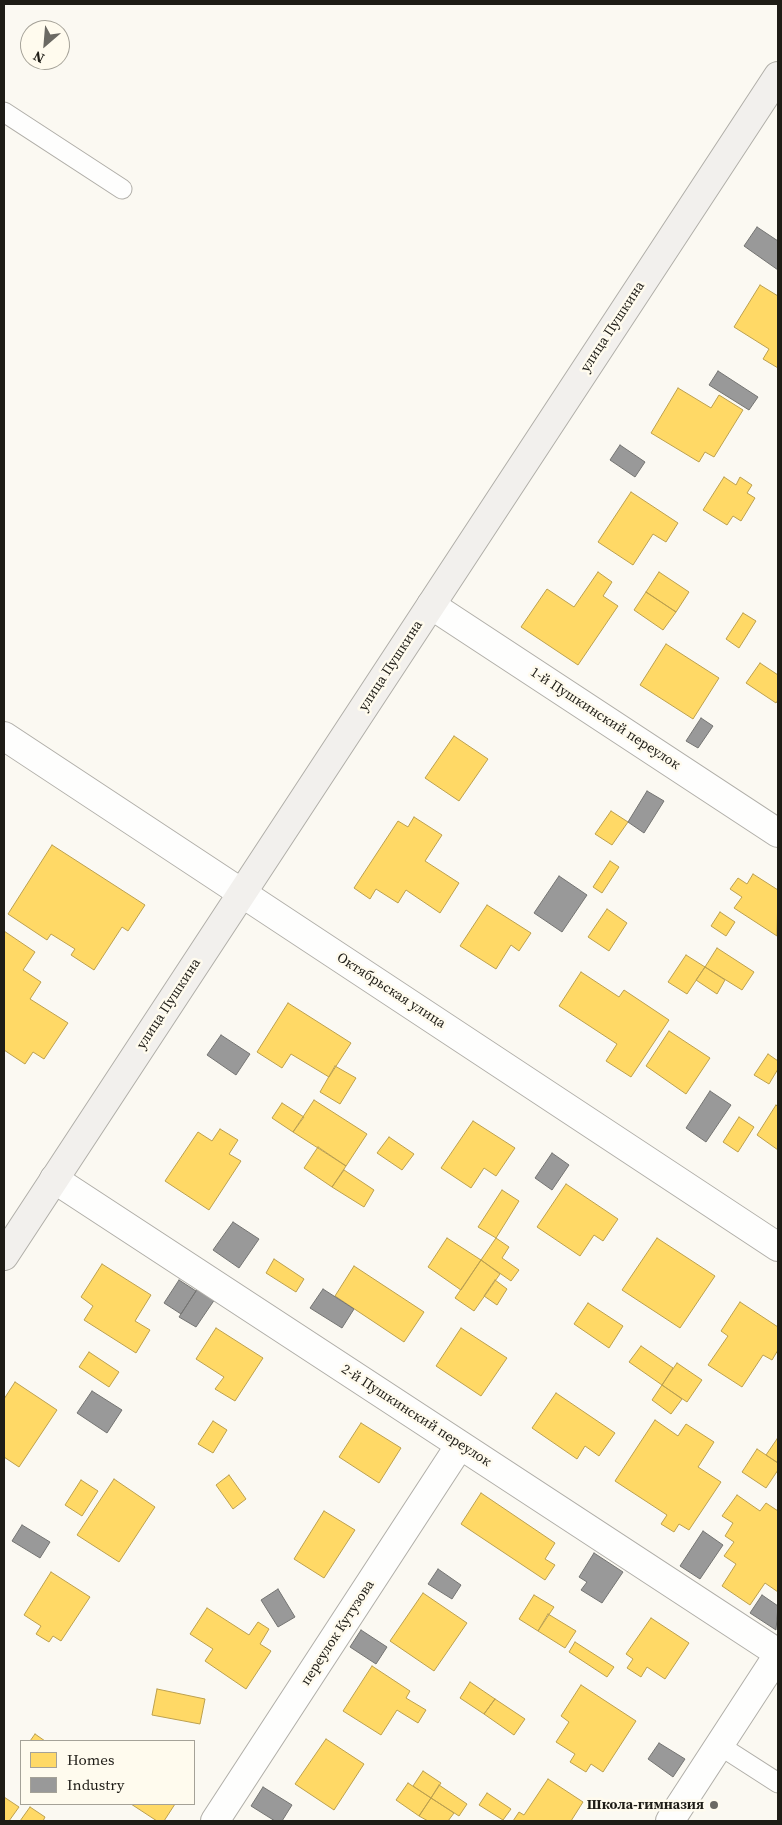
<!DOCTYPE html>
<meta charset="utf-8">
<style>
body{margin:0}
#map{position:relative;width:782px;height:1825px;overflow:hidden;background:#fbf9f2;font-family:"Source Serif 4",serif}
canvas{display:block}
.frame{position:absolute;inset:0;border:5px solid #1e1c16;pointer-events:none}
.legend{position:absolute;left:20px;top:1740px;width:175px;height:65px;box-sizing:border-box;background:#fffbee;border:1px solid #a5a298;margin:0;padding:6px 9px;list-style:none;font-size:15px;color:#1e1c16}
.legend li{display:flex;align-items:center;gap:10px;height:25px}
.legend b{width:25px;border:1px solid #a5a298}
.north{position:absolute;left:20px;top:20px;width:50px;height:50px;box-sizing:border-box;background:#fffbee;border:1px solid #a5a298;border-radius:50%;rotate:207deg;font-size:14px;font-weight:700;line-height:20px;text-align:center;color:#1e1c16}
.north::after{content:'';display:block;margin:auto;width:18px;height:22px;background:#6b6963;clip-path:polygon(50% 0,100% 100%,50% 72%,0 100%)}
</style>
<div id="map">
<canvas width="782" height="1825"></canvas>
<div class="frame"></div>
<ul class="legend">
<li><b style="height:14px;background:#ffd966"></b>Homes</li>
<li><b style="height:14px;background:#999"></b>Industry</li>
</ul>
<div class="north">N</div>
</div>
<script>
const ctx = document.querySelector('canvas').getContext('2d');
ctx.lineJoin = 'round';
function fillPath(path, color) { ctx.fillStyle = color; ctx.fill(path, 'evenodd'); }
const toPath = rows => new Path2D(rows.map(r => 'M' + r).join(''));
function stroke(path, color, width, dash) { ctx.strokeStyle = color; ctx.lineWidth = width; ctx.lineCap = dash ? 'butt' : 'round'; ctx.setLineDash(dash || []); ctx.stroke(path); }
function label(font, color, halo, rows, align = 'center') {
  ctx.font = font + ' "Source Serif 4",serif'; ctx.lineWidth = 5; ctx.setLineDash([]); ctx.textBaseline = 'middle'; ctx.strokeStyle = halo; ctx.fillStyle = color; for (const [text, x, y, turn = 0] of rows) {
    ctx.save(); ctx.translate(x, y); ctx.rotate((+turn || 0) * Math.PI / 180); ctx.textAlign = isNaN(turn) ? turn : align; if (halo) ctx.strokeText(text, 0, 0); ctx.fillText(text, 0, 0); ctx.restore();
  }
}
const homes = toPath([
 [760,285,778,296,778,368,763,359,769,349,734,327,760,285],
 [678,388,711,408,719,395,743,410,714,457,705,452,699,462,651,433,678,388],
 [724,477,736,485,740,477,752,485,747,493,755,498,741,521,733,516,727,525,703,510,724,477],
 [631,492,678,523,666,542,653,534,633,565,598,542,631,492],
 [598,572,612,582,603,596,618,606,578,665,521,627,547,589,574,607,598,572],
 [659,572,689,592,676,612,646,592,659,572],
 [646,592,676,612,663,630,634,610,646,592],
 [743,613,756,621,739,648,726,639,743,613],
 [666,644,719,678,693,719,640,685,666,644],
 [760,663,778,675,778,700,776,703,746,683,760,663],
 [454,736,488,759,459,801,425,778,454,736],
 [611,811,628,822,612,845,595,834,611,811],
 [414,817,442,835,425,861,459,883,440,913,406,890,398,903,376,889,370,899,354,888,398,821,408,827,414,817],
 [52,845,145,905,128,931,122,927,94,970,71,955,75,949,51,934,47,940,8,914,52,845],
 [610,861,619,867,602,893,593,887,610,861],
 [753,874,778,890,777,936,734,908,742,897,730,889,738,878,747,884,753,874],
 [487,905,531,933,519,951,511,945,496,969,460,946,487,905],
 [607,909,627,923,609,951,588,937,607,909],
 [720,912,735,922,726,936,711,926,720,912],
 [4,931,35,952,23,970,41,982,30,999,68,1023,44,1059,33,1052,25,1064,4,1050,4,931],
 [717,948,754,972,742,990,705,967,717,948],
 [686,955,705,967,687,994,668,982,686,955],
 [705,967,725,980,717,994,696,980,705,967],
 [581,972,619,997,624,990,669,1020,631,1077,606,1061,617,1044,559,1006,581,972],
 [288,1003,351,1043,329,1077,291,1054,282,1068,257,1052,288,1003],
 [669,1031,710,1058,686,1094,646,1066,669,1031],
 [768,1054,778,1061,778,1069,769,1084,754,1075,768,1054],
 [335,1066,356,1078,340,1104,320,1092,335,1066],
 [314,1100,367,1134,346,1166,293,1132,314,1100],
 [282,1103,304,1117,293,1132,272,1118,282,1103],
 [776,1105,778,1107,778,1150,757,1135,776,1105],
 [739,1117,754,1127,738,1152,723,1142,739,1117],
 [473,1121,515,1148,496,1176,484,1168,471,1188,441,1168,473,1121],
 [220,1129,238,1140,229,1154,241,1161,209,1210,165,1181,198,1132,212,1141,220,1129],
 [389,1137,414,1154,402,1170,377,1153,389,1137],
 [318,1147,346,1166,332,1187,304,1168,318,1147],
 [344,1170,374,1190,364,1207,332,1187,344,1170],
 [566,1184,618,1219,603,1241,594,1235,580,1256,537,1227,566,1184],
 [502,1190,519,1201,496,1238,478,1227,502,1190],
 [447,1238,481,1260,461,1290,428,1267,447,1238],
 [496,1238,509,1247,502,1258,519,1270,511,1281,481,1260,496,1238],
 [657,1238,715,1276,680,1328,622,1290,657,1238],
 [274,1259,304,1279,296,1292,266,1273,274,1259],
 [481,1260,500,1274,474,1311,455,1298,481,1260],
 [102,1264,151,1295,135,1321,150,1330,136,1353,84,1320,93,1306,81,1297,102,1264],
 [354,1266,424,1312,404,1342,335,1296,354,1266],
 [495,1280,507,1289,497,1305,484,1296,495,1280],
 [740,1302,778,1327,778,1350,772,1360,763,1355,742,1387,708,1365,728,1336,721,1331,740,1302],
 [588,1303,623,1326,609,1348,574,1324,588,1303],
 [216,1328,263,1358,235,1401,215,1389,224,1377,196,1359,216,1328],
 [461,1328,507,1358,481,1396,436,1366,461,1328],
 [641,1346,673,1368,662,1385,629,1362,641,1346],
 [89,1352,119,1372,109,1387,79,1367,89,1352],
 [677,1363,702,1380,687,1402,662,1385,677,1363],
 [15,1382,57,1410,19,1467,4,1457,4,1399,15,1382],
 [662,1385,682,1399,671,1414,652,1400,662,1385],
 [556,1393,615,1433,599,1456,585,1446,577,1459,532,1428,556,1393],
 [655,1420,678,1436,686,1424,714,1442,698,1467,721,1482,689,1530,679,1524,674,1532,661,1524,667,1515,615,1481,655,1420],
 [213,1421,227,1430,213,1453,198,1444,213,1421],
 [361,1423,401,1448,379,1483,339,1457,361,1423],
 [777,1439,778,1440,778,1463,766,1455,777,1439],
 [757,1449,778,1463,778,1470,766,1488,742,1472,757,1449],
 [229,1475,246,1499,233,1509,216,1485,229,1475],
 [114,1479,155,1507,119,1562,77,1535,114,1479],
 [81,1480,98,1491,82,1516,65,1505,81,1480],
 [481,1493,555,1543,545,1559,555,1565,545,1580,461,1524,481,1493],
 [737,1495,760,1511,766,1503,778,1511,778,1592,765,1583,750,1605,722,1586,736,1564,724,1556,734,1542,725,1536,733,1523,722,1516,737,1495],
 [324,1511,355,1530,324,1578,294,1559,324,1511],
 [51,1572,90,1597,61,1641,53,1636,49,1642,36,1634,41,1626,24,1615,51,1572],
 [423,1593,467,1623,434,1671,390,1641,423,1593],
 [534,1595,554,1607,538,1631,519,1619,534,1595],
 [207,1608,249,1635,258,1622,269,1629,260,1644,271,1651,246,1689,205,1661,213,1649,190,1634,207,1608],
 [548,1614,576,1631,565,1648,538,1631,548,1614],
 [651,1618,689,1643,665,1679,647,1667,641,1677,627,1668,633,1659,626,1654,651,1618],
 [575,1642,614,1667,607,1677,569,1652,575,1642],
 [372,1666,410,1691,406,1698,426,1710,418,1723,397,1710,381,1735,343,1711,372,1666],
 [470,1682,495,1699,484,1714,460,1698,470,1682],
 [581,1685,636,1721,603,1772,591,1764,586,1772,570,1762,575,1754,556,1742,569,1722,561,1716,581,1685],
 [157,1689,205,1699,200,1724,152,1715,157,1689],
 [495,1699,525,1719,514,1735,484,1714,495,1699],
 [35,1734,45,1741,30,1741,35,1734],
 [326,1739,364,1764,334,1810,295,1784,326,1739],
 [423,1771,441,1783,431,1798,413,1786,423,1771],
 [548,1779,583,1802,571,1821,513,1821,519,1812,524,1815,548,1779],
 [408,1783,431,1798,419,1816,396,1800,408,1783],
 [439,1785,467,1804,459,1816,431,1798,439,1785],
 [487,1793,511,1809,503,1820,479,1805,487,1793],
 [4,1797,19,1807,9,1821,4,1821,4,1797],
 [431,1798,454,1813,448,1821,428,1821,419,1816,431,1798],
 [131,1804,175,1804,164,1821,157,1821,131,1804],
 [30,1807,45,1817,43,1821,20,1821,30,1807]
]);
fillPath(homes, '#ffd966');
stroke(homes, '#bca04e', 1);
const industry = toPath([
 [757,227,778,241,778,270,744,246,757,227],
 [718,371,758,397,749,410,709,385,718,371],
 [620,445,645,462,635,477,610,460,620,445],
 [701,718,713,726,698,748,686,741,701,718],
 [647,791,664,801,644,833,628,822,647,791],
 [559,876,587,895,562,932,534,913,559,876],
 [221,1035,250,1054,236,1075,207,1055,221,1035],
 [710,1091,731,1105,706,1142,686,1128,710,1091],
 [552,1153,569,1165,552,1190,535,1178,552,1153],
 [233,1222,259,1239,239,1268,213,1250,233,1222],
 [179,1280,196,1291,181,1314,164,1303,179,1280],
 [198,1288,215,1299,196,1327,179,1317,198,1288],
 [323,1289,354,1309,342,1328,310,1308,323,1289],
 [92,1391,122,1410,107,1433,77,1413,92,1391],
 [22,1525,50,1542,40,1558,12,1541,22,1525],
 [703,1531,723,1545,700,1579,680,1566,703,1531],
 [594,1553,623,1572,602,1603,581,1590,587,1582,579,1577,594,1553],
 [438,1569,461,1585,452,1599,428,1584,438,1569],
 [278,1589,295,1617,278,1627,261,1600,278,1589],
 [762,1595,778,1606,776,1630,750,1613,762,1595],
 [361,1630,387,1647,376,1664,350,1647,361,1630],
 [659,1743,685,1759,673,1777,648,1759,659,1743],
 [263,1787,292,1805,282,1821,275,1821,251,1806,263,1787]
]);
fillPath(industry, '#999');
stroke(industry, '#747472', 1);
const lane = toPath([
 [4,112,122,189],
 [719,1745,778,1783]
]);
const street = toPath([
 [431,605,778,833],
 [4,736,778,1247],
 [54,1179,778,1653],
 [215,1821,460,1445],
 [670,1821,778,1655]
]);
const secondary = toPath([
 [4,1256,778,76]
]);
stroke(lane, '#b0aea8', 21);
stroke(street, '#b0aea8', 30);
stroke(secondary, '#b0aea8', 30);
stroke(lane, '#fefefd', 19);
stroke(street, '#fefefd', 28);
stroke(secondary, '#f2f0ed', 28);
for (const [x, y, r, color] of [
 [714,1805,5,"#6b6963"]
]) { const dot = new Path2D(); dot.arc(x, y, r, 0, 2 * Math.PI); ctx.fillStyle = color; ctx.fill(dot); stroke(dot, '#fffbee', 2); }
label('14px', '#1e1c16', '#fffbee', [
 ["улица Пушкина",613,327,-57],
 ["улица Пушкина",391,666,-57],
 ["1-й Пушкинский переулок",605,719,33],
 ["Октябрьская улица",391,991,33],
 ["улица Пушкина",169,1004,-57],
 ["2-й Пушкинский переулок",416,1416,33],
 ["переулок Кутузова",338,1633,-57]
]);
label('bold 14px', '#1e1c16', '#fffbee', [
 ["Школа-гимназия",704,1805]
], 'right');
</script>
